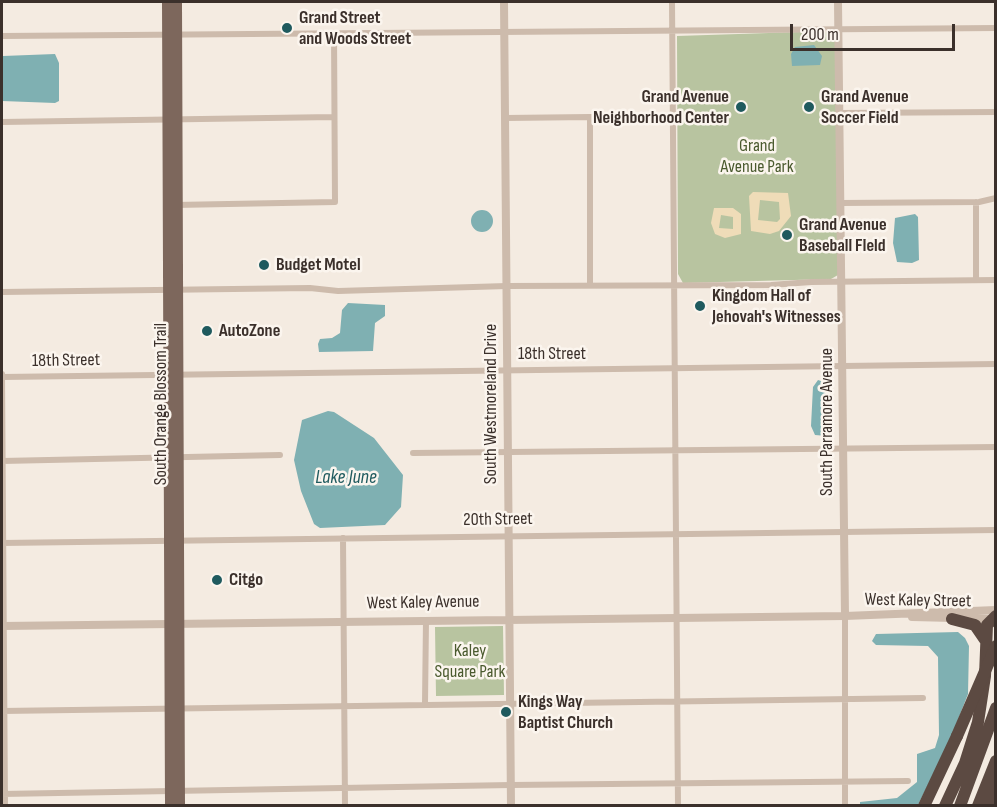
<!DOCTYPE html>
<style>
body{margin:0}
#map{position:relative;width:997px;height:807px;overflow:hidden;background:#f4ebe1;font-family:"Sofia Sans Condensed",sans-serif}
canvas{display:block}
.frame{position:absolute;inset:0;border:3px solid #3b302b;pointer-events:none}
.scale{position:absolute;left:790px;top:24px;width:165px;height:27px;box-sizing:border-box;border:3px solid #3b302b;border-top:0;padding-left:8px;font-size:18px;line-height:21px;white-space:nowrap;color:#3b302b;-webkit-text-stroke:4px #fbf5ee;paint-order:stroke}
</style>
<div id="map">
<canvas width="997" height="807"></canvas>
<div class="frame"></div>
<div class="scale">200 m</div>
</div>
<script>
const ctx = document.querySelector('canvas').getContext('2d');
ctx.lineJoin = 'round';
function fillPath(path, color) { ctx.fillStyle = color; ctx.fill(path, 'evenodd'); }
const toPath = rows => new Path2D(rows.map(r => 'M' + r).join(''));
function stroke(path, color, width, dash) { ctx.strokeStyle = color; ctx.lineWidth = width; ctx.lineCap = dash ? 'butt' : 'round'; ctx.setLineDash(dash || []); ctx.stroke(path); }
function label(font, color, halo, rows, align = 'center') {
  ctx.font = font + ' "Sofia Sans Condensed",sans-serif'; ctx.lineWidth = 5; ctx.setLineDash([]); ctx.textBaseline = 'middle'; ctx.strokeStyle = halo; ctx.fillStyle = color; for (const [text, x, y, turn = 0] of rows) {
    ctx.save(); ctx.translate(x, y); ctx.rotate((+turn || 0) * Math.PI / 180); ctx.textAlign = isNaN(turn) ? turn : align; if (halo) ctx.strokeText(text, 0, 0); ctx.fillText(text, 0, 0); ctx.restore();
  }
}
fillPath(toPath([
 [830,31,836,38,838,275,831,279,683,283,678,274,677,36],
 [503,626,504,695,436,696,435,627]
]), '#b8c4a0');
fillPath(toPath([
 [753,192,788,193,791,216,779,231,770,234,751,231,749,196],
 [760,200,779,202,780,219,777,222,758,220],
 [714,208,733,208,741,214,741,234,725,238,715,234,711,223],
 [721,215,733,217,733,229,719,228]
]), '#efdcb8');
fillPath(toPath([
 [814,45,822,56,820,65,792,66,791,54,795,47],
 [55,54,59,63,59,101,55,103,2,101,3,56],
 '471 221a11 11 0 1 1 22 0a11 11 0 1 1-22 0Z',
 [915,214,918,217,919,260,912,263,897,262,893,243,895,218],
 [348,303,385,305,385,316,375,323,373,351,319,352,318,344,320,339,332,338,340,333,342,310],
 [818,380,827,383,830,387,831,432,827,436,815,435,811,426,813,387],
 [328,411,334,412,374,438,403,475,401,507,385,525,320,528,314,524,301,491,294,460,302,420],
 [958,632,965,638,969,646,968,694,950,740,918,805,860,806,860,802,897,798,917,782,917,754,935,748,939,735,938,657,928,646,876,645,872,641,876,634]
]), '#7fb0b2');
stroke(toPath([
 [672,2,678,806],
 [2,36,996,28],
 [840,113,996,112],
 [590,117,590,285],
 [506,118,673,116],
 [2,122,334,117],
 [976,202,976,280],
 [841,203,979,202,996,198],
 [175,205,335,202,334,33],
 [2,292,310,288,338,291,507,286,771,285,811,282,996,280],
 [2,374,5,806],
 [2,377,996,364],
 [413,453,996,447],
 [2,461,280,455],
 [343,538,345,806],
 [2,543,996,530],
 [425,703,426,620],
 [2,711,923,698],
 [2,794,511,785,908,781],
 [845,806,845,616]
]), '#cdbbac', 6);
stroke(toPath([
 [504,2,511,806],
 [838,2,845,616],
 [912,617,995,619],
 [2,626,845,616,996,610]
]), '#cdbbac', 8);
stroke(toPath([
 [167,2,170,806],
 [177,2,180,806]
]), '#7d675c', 10);
stroke(toPath([
 [952,619,975,625,986,641],
 [924,806,957,736],
 [945,806,965,763,978,722,985,676,987,625,996,616],
 [960,806,996,708],
 [978,806,996,761],
 [987,806,996,785]
]), '#5c4a42', 12);
stroke(toPath([
 [957,736,996,646]
]), '#5c4a42', 12);
for (const [x, y, r, color] of [
 [287,28,6,"#1f5a5e"],
 [741,107,6,"#1f5a5e"],
 [809,107,6,"#1f5a5e"],
 [787,235,6,"#1f5a5e"],
 [264,265,6,"#1f5a5e"],
 [700,306,6,"#1f5a5e"],
 [207,331,6,"#1f5a5e"],
 [217,580,6,"#1f5a5e"],
 [506,712,6,"#1f5a5e"]
]) { const dot = new Path2D(); dot.arc(x, y, r, 0, 2 * Math.PI); ctx.fillStyle = color; ctx.fill(dot); stroke(dot, '#fbf5ee', 2); }
label('bold 18px', '#3b302b', '#fbf5ee', [
 ["Grand Street",299,18],
 ["and Woods Street",299,39],
 ["Grand Avenue",729,97,"right"],
 ["Neighborhood Center",729,118,"right"],
 ["Grand Avenue",821,97],
 ["Soccer Field",821,118],
 ["Grand Avenue",799,225],
 ["Baseball FIeld",799,246],
 ["Budget Motel",276,265],
 ["Kingdom Hall of",712,296],
 ["Jehovah's Witnesses",712,317],
 ["AutoZone",219,331],
 ["Citgo",229,580],
 ["Kings Way",518,702],
 ["Baptist Church",518,723]
], 'left');
label('18px', '#4a5a2e', '#fbf5ee', [
 ["Grand",757,146],
 ["Avenue Park",757,167],
 ["Kaley",470,651],
 ["Square Park",470,672]
]);
label('18px', '#3b302b', '#fbf5ee', [
 ["18th Street",552,354],
 ["18th Street",66,361,-1],
 ["South Orange Blossom Trail",161,404,-90],
 ["South Westmoreland Drive",491,404,-90],
 ["South Parramore Avenue",827,422,-90],
 ["20th Street",498,520,-1],
 ["West Kaley Street",918,601,1],
 ["West Kaley Avenue",423,603,-1]
]);
label('italic 20px', '#1f5a5e', '#fbf5ee', [
 ["Lake June",346,478]
]);
</script>
